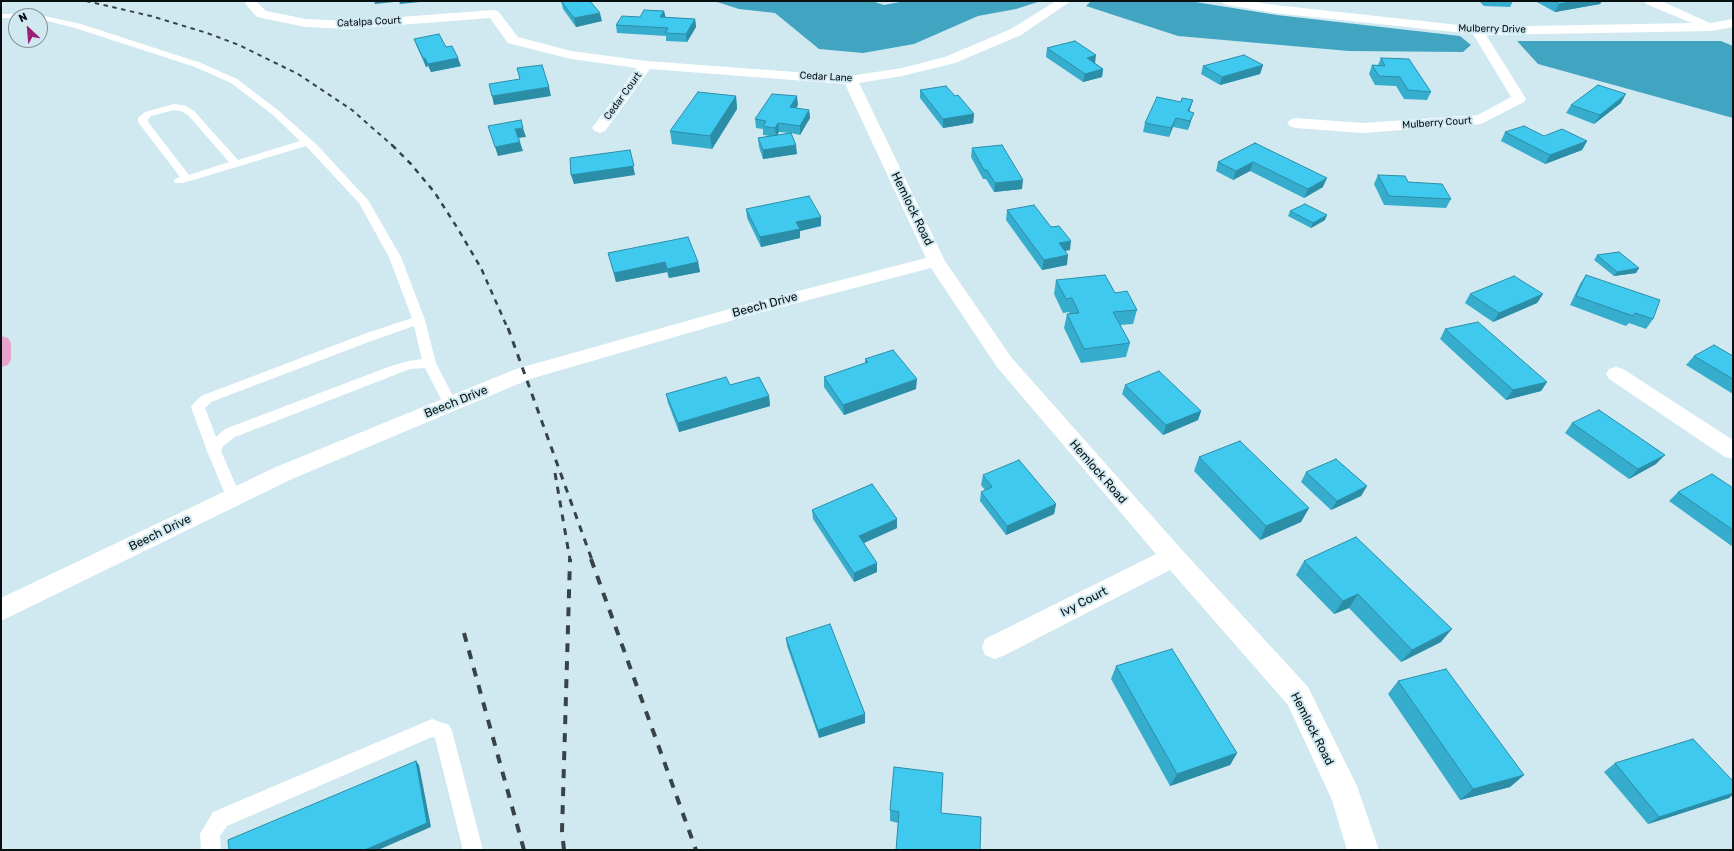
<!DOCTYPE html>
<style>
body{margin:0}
#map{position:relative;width:1734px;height:851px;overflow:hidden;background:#d0e9f1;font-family:Rubik,sans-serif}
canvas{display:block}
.frame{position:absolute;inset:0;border:2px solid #070f11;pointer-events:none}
.north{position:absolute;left:8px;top:8px;width:40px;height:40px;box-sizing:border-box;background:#d0e9f1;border:1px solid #809297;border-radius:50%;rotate:334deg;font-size:11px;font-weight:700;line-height:16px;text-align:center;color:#070f11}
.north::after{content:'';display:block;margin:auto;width:14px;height:18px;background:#9d2076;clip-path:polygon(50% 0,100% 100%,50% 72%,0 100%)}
</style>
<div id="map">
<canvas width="1734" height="851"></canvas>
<div class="frame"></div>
<div class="north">N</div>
</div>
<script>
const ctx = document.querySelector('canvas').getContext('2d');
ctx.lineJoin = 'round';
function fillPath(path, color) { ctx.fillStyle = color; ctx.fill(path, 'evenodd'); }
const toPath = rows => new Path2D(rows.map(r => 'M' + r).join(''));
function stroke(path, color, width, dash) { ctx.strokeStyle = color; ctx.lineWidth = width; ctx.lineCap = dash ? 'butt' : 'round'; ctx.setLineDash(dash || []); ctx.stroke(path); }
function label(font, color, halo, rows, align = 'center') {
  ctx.font = font + ' Rubik,sans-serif'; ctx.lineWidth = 4; ctx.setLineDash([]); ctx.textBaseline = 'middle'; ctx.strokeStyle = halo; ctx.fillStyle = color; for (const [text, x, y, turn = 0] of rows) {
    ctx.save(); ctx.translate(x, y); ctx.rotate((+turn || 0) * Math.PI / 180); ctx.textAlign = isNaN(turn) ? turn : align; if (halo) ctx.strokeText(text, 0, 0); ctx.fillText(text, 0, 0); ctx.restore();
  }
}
fillPath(toPath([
 [714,1,872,1,884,5,905,1,1041,1,1016,9,978,16,914,44,863,53,819,49,775,13,739,9],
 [1091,1,1189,1,1277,15,1460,36,1471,45,1463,52,1349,51,1178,36,1086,6],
 [1721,41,1733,46,1733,118,1538,64,1517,41]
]), '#41a5c1');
fillPath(toPath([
 [1,14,20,14,24,16,16,16,16,18,1,18,1,14],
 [37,15,40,15,81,24,201,63,237,79,279,111,318,146,368,200,401,257,425,320,436,363,457,404,455,407,450,409,445,407,425,368,410,369,235,437,223,446,221,451,241,497,238,501,233,503,228,501,207,451,191,407,193,404,201,396,364,334,412,318,389,257,359,203,306,146,183,183,175,183,174,181,175,179,180,177,138,122,138,118,145,112,174,104,186,106,194,111,238,160,300,141,273,115,231,83,195,67,75,28,40,19,40,16,37,15],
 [174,110,181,111,188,115,229,162,189,175,148,122,148,119,151,116,174,110],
 [414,326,422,359,409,361,391,366,225,429,216,437,205,408,211,402,374,340,414,326],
 [432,719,449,725,452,731,483,850,463,850,435,738,432,737,227,826,220,836,221,850,201,850,200,834,213,812,432,719]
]), '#fff');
fillPath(toPath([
 [246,1,256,1,266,11,306,19,348,21,493,10,498,11,518,37,571,51,646,61,850,76,902,68,945,57,1011,29,1056,1,1071,1,1021,35,955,63,902,76,859,83,945,261,1011,357,1182,550,1308,687,1357,786,1379,850,1347,850,1332,800,1288,705,1170,570,1005,655,995,659,985,655,982,647,985,639,1156,554,997,367,931,268,747,316,530,379,292,479,1,621,1,598,276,467,516,369,733,308,926,258,845,84,650,69,605,131,600,133,595,131,592,128,637,68,571,59,508,43,490,18,348,29,306,27,257,17,247,6,245,3,246,1],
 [1222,1,1250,1,1275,5,1477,27,1692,23,1646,4,1644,1,1661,1,1710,23,1733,19,1733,27,1711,31,1486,35,1526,99,1524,102,1481,124,1363,133,1295,128,1290,126,1287,123,1290,120,1295,118,1363,123,1478,115,1511,97,1473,34,1275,13,1228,5,1224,4,1222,1],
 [1616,367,1623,369,1733,440,1733,459,1725,457,1609,379,1606,374,1609,369,1616,367]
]), '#fff');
fillPath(toPath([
 [1,336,8,338,11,343,11,360,8,365,1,367,1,336]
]), '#e6a4cd');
stroke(toPath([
 [86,1,151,16,207,33,239,45,298,74,352,110,393,146]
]), '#374347', 2, [4.5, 4.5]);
stroke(toPath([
 [392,145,411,164,435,193,458,229,481,268,508,329]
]), '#374347', 2.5, [5.5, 5.5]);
stroke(toPath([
 [508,328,592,560],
 [555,473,570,560]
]), '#374347', 3, [7, 7]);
stroke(toPath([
 [591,559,696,850],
 [464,633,524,850],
 [564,850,562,831,570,559]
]), '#374347', 4, [9, 9]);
fillPath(toPath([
 [561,1,602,21,576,27,563,9],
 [1479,1,1513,1,1510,7,1484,6],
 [1535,1,1602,1,1600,4,1555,12],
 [664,11,665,17,695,19,696,27,687,42,666,41,666,36,617,33,616,25,640,17],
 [414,39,446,47,461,66,431,72,428,66,426,67,417,47],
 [1047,48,1095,63,1103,69,1102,77,1083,82,1046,57],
 [1381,58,1431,92,1427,100,1404,99,1396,86,1375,85,1369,74,1372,65,1378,65],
 [1263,65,1260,74,1220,85,1201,74,1203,66],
 [920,90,955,96,974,114,973,123,943,128,920,98],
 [736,96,737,109,712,149,672,144,670,131],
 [1193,100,1189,112,1191,121,1188,130,1173,127,1169,137,1143,132,1145,123,1181,102],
 [1621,103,1594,124,1566,113,1571,105],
 [798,105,796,108,809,110,810,118,800,135,791,133,797,154,763,159,759,147,758,138,770,136,763,135,763,129,756,128,755,119],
 [779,132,789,133,777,135],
 [1505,132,1544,136,1587,141,1582,150,1545,164,1501,141],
 [1255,143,1323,187,1304,198,1250,171,1233,180,1216,171,1218,162],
 [972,148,1022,189,994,192,986,179,983,179,971,157],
 [1378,175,1408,182,1451,199,1446,208,1384,205,1374,184],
 [746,209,821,226,800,231,800,238,761,247,747,218],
 [1007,210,1051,227,1070,250,1065,251,1067,265,1042,270,1006,220],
 [1290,211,1325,220,1311,228,1288,216],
 [608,253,698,262,700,272,669,278,667,272,616,282],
 [1597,255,1639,268,1636,273,1614,276,1594,260],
 [1586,275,1653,319,1646,329,1629,323,1626,326,1570,305,1580,284],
 [1056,280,1115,293,1137,310,1133,324,1120,325,1130,343,1126,357,1081,363,1064,328,1067,314,1070,314,1069,312,1063,313,1054,294],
 [1470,294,1543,294,1537,303,1493,322,1465,303],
 [1445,329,1547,382,1541,391,1506,400,1440,339],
 [1694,356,1733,356,1733,394,1686,365],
 [865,359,916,389,844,415,824,387,824,377,865,363],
 [1125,385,1201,411,1198,420,1163,435,1122,394],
 [666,394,769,396,770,406,679,432,668,403],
 [1572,423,1656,464,1629,479,1565,433],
 [1199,457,1309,508,1301,522,1260,540,1194,471],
 [1306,472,1367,486,1361,496,1331,510,1301,482],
 [983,475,1056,504,1054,514,1006,535,980,501,981,492,985,490,981,485],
 [1733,488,1733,547,1669,501,1678,492],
 [812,510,897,528,864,543,877,572,854,582,813,519],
 [1304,561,1441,642,1401,662,1349,608,1334,614,1296,575],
 [786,638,865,714,865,723,819,738,787,646],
 [1116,666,1237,753,1230,765,1170,786,1111,679],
 [1398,681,1524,775,1510,787,1460,800,1388,694],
 [1615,763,1729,798,1648,824,1604,772],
 [890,810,941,813,898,823,890,821]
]), '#36adcd');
fillPath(toPath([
 [374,1,394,1,394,2,375,4],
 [399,1,420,1,420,2,400,4],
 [1575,1,1602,1,1600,4,1555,12,1559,4],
 [664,11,666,19,660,17],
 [600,13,602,21,576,27,574,18],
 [695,19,696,27,687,42,686,34],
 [1096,55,1095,64,1087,58],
 [423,58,425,58,428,66,426,67],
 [458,58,461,66,431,72,428,64],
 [1263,65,1260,74,1220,85,1222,77],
 [1103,69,1102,77,1083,82,1085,74],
 [549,87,551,96,494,105,492,96],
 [1626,94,1621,103,1594,124,1600,115],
 [736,96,737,109,712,149,710,136],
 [797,96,798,105,791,116,790,107],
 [1193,100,1190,109,1186,120,1188,111],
 [809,110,810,118,800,135,800,126],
 [1194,113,1191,121,1188,130,1190,121],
 [974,114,973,123,943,128,943,119],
 [1176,118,1173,127,1169,137,1171,128],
 [778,123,779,132,776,137,775,128],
 [523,128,526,137,518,138,515,129],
 [1587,141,1582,150,1545,164,1550,155],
 [520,142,523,151,498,156,495,147],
 [796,145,797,154,763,159,763,150],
 [630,150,635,175,574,184,571,175],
 [1253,162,1250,171,1233,180,1236,171],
 [1327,178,1323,187,1304,198,1308,189],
 [1023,180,1022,189,994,192,995,183],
 [1327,215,1325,220,1311,228,1313,223],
 [821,217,821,226,800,231,800,238,761,247,760,237,796,222],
 [1071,241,1070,250,1057,252,1059,243],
 [1068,255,1067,265,1042,270,1044,260],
 [665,262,667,272,616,282,614,273],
 [698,262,700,272,669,278,667,269],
 [1639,268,1636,273,1614,276,1617,272],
 [1543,294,1537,303,1493,322,1499,313],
 [917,379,916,389,844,415,843,405],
 [1547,382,1541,391,1506,400,1513,390],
 [769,396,770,406,679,432,678,423],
 [1201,411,1198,420,1163,435,1166,425],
 [1665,455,1656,464,1629,479,1638,469],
 [1367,486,1361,496,1331,510,1337,501],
 [1056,504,1054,514,1006,535,1007,526],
 [1309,508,1301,522,1260,540,1266,526],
 [897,519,897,528,859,545,859,536],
 [877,563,877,572,854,582,854,573],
 [1358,594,1349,608,1334,614,1343,601],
 [1452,629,1441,642,1401,662,1412,650],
 [865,714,865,723,819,738,818,730],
 [1237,753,1230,765,1170,786,1177,774],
 [416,761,419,765,431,827,378,850,365,850],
 [1524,775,1510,787,1460,800,1473,789],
 [1733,793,1733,795,1729,798,1648,824,1659,817]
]), '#2c8da7');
const building = toPath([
 [561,1,590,1,600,13,574,18,561,1],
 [1554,1,1575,1,1559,4,1554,1],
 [644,10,664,11,660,17,695,19,686,34,665,33,668,28,616,25,622,16,640,17,644,10],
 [439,34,446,47,452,46,458,58,428,64,425,58,423,58,414,39,439,34],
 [1075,41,1096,55,1087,58,1103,69,1085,74,1047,48,1075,41],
 [1244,55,1263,65,1222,77,1203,66,1244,55],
 [1381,58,1409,59,1431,92,1408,90,1400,77,1379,76,1372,65,1385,66,1381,58],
 [542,65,549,87,492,96,489,84,520,79,517,68,542,65],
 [1598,85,1626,94,1600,115,1571,105,1598,85],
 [946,86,955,96,958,95,974,114,943,119,920,90,946,86],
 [698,92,736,96,710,136,670,131,698,92],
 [772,94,797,96,790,107,809,110,800,126,778,123,775,128,763,126,766,121,755,119,772,94],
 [1157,97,1181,102,1182,98,1193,100,1188,111,1194,113,1190,121,1176,118,1171,128,1145,123,1157,97],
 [521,120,523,128,515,129,520,142,495,147,488,126,521,120],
 [1524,126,1544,136,1562,129,1587,141,1550,155,1505,132,1524,126],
 [791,133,796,145,763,150,758,138,791,133],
 [1255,143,1327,178,1308,189,1253,162,1236,171,1218,162,1255,143],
 [1002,145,1023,180,995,183,987,170,984,170,972,148,1002,145],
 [630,150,634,166,571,175,570,158,630,150],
 [1378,175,1405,176,1408,182,1442,184,1451,199,1389,196,1378,175],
 [809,196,821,217,796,222,800,229,760,237,746,209,809,196],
 [1305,204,1327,215,1313,223,1290,211,1305,204],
 [1034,205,1051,227,1059,226,1071,241,1059,243,1068,255,1044,260,1007,210,1034,205],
 [688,237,698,262,667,269,665,262,614,273,608,253,688,237],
 [1619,252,1639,268,1617,272,1597,255,1619,252],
 [1105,275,1115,293,1127,291,1137,310,1113,312,1130,343,1084,349,1067,314,1079,313,1072,298,1066,299,1056,280,1105,275],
 [1586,275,1660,300,1653,319,1635,313,1633,316,1576,296,1586,275],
 [1514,276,1543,294,1499,313,1470,294,1514,276],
 [1478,322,1547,382,1513,390,1445,329,1478,322],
 [1714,345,1733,356,1733,379,1694,356,1714,345],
 [893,350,917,379,843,405,824,377,868,362,865,359,893,350],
 [1159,371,1201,411,1166,425,1125,385,1159,371],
 [726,377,730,385,759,377,769,396,678,423,666,394,726,377],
 [1599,410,1665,455,1638,469,1572,423,1599,410],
 [1240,441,1309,508,1266,526,1199,457,1240,441],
 [1336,459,1367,486,1337,501,1306,472,1336,459],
 [1019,460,1056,504,1007,526,981,492,992,487,983,475,1019,460],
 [1712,474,1733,488,1733,530,1678,492,1712,474],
 [872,484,897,519,859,536,877,563,854,573,812,510,872,484],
 [1356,537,1452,629,1412,650,1358,594,1343,601,1304,561,1356,537],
 [830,624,865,714,818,730,786,638,830,624],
 [1172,649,1237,753,1177,774,1116,666,1172,649],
 [1446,669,1524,775,1473,789,1398,681,1446,669],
 [1693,739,1733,781,1733,793,1659,817,1615,763,1693,739],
 [416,761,427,823,365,850,229,850,228,840,416,761],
 [894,767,943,773,941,813,981,817,980,850,896,850,899,812,890,810,894,767]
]);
fillPath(building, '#3fc9ee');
stroke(building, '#2c8da7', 1);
label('10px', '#070f11', '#d0e9f1', [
 ["Catalpa Court",369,22,-3],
 ["Mulberry Drive",1492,29,1],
 ["Cedar Lane",826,77,3],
 ["Cedar Court",623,96,-54],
 ["Mulberry Court",1437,123,-4]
]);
label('12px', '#070f11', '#d0e9f1', [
 ["Hemlock Road",912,209,64],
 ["Beech Drive",765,305,-15],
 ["Beech Drive",456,402,-22],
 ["Hemlock Road",1098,472,49],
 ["Beech Drive",160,533,-26],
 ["Ivy Court",1084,602,-27],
 ["Hemlock Road",1312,729,63]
]);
</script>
